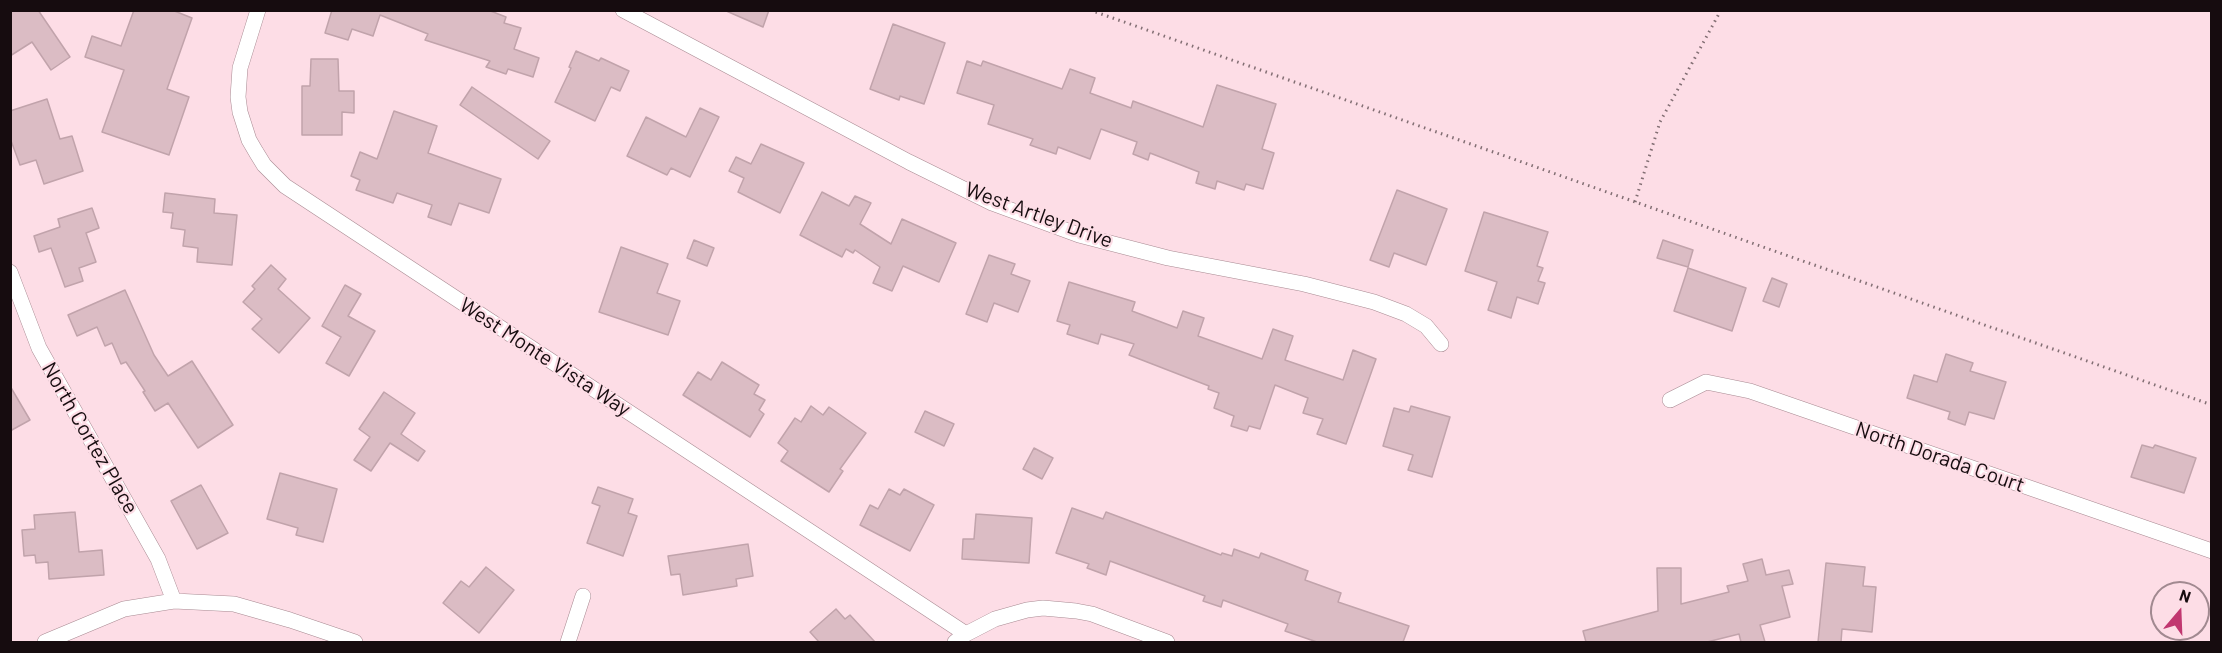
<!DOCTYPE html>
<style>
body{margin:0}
#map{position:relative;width:2222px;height:653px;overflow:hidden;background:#fddde6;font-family:Barlow,sans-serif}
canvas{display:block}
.frame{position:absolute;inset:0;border:12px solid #160c0f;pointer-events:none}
.north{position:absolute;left:2150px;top:581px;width:60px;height:60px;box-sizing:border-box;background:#fddde6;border:2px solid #a18990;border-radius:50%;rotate:19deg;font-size:16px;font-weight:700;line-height:24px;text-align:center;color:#160c0f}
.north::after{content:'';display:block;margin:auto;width:21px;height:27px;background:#c13770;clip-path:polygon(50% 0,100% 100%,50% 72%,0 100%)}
</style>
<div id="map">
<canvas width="2222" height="653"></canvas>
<div class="frame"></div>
<div class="north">N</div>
</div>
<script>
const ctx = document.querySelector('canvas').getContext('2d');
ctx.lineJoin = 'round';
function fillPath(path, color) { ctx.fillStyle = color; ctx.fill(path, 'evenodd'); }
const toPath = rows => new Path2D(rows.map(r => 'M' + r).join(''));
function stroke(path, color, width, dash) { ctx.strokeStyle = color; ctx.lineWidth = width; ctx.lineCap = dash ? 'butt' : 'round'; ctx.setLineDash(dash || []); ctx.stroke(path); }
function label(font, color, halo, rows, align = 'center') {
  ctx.font = font + ' Barlow,sans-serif'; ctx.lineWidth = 4.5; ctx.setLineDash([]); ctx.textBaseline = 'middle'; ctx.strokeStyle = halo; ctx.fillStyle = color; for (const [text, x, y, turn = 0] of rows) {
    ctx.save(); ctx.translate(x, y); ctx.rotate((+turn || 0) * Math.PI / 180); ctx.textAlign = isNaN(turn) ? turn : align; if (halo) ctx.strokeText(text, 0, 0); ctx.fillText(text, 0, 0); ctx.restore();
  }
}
const building = toPath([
 [10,10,38,10,70,57,51,70,32,42,10,56,10,10],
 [134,10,172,10,192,18,167,89,189,97,169,155,102,132,124,70,85,57,92,36,121,46,134,10],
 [332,10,488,10,506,17,504,23,521,28,514,49,539,58,533,77,508,69,506,74,486,67,490,61,425,40,428,34,380,15,373,36,352,29,348,40,325,33,332,10],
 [724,10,769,10,763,27,724,10],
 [893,24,945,43,924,104,900,96,899,100,870,89,893,24],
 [576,51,599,61,601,58,629,71,620,91,611,87,595,121,555,102,571,68,569,67,576,51],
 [311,59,338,59,339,91,354,91,354,113,342,112,342,135,302,135,302,86,310,86,311,59],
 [967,61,981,66,983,61,1062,89,1070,69,1095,78,1090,93,1131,108,1133,101,1203,127,1217,85,1276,104,1262,149,1274,153,1263,189,1246,184,1244,190,1217,181,1215,189,1196,183,1199,172,1150,153,1148,160,1133,154,1137,142,1101,129,1090,159,1058,147,1056,154,1030,145,1033,139,988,124,994,105,957,93,967,61],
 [472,87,550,141,538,159,460,105,472,87],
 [47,99,60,139,72,136,83,171,44,184,36,160,20,165,10,138,10,111,47,99],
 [700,108,719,117,690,177,671,168,667,175,627,156,646,117,686,137,700,108],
 [394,111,437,126,428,153,501,179,489,213,459,203,451,225,428,217,432,205,397,193,393,203,356,190,360,180,351,176,360,152,377,159,394,111],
 [761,144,804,163,780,213,738,192,744,178,729,171,736,157,751,164,761,144],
 [1397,190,1447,209,1426,265,1394,253,1389,267,1370,260,1397,190],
 [822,192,849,206,855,196,871,203,860,224,891,244,902,219,956,243,939,282,903,266,892,291,873,283,880,267,855,250,853,253,846,249,842,257,800,235,822,192],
 [165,193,215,199,214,213,237,215,232,265,197,262,198,248,183,246,185,230,171,228,173,213,163,212,165,193],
 [92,208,99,228,86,233,96,262,79,268,83,281,65,287,51,248,39,252,34,236,60,227,58,219,92,208],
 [1484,212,1548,232,1537,266,1543,268,1538,281,1545,283,1538,304,1517,297,1511,318,1488,310,1497,282,1465,271,1484,212],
 [694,240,714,248,707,266,687,258,694,240],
 [1663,240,1693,250,1688,267,1657,258,1663,240],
 [621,247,668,264,657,293,680,301,668,335,599,312,621,247],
 [989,255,1015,264,1011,274,1030,281,1018,312,994,303,987,322,966,314,989,255],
 [271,265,286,279,278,289,310,318,279,353,252,329,262,319,243,302,255,289,252,286,271,265],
 [1688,268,1746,288,1732,331,1674,311,1688,268],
 [1772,278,1787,284,1779,307,1763,301,1772,278],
 [1069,282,1135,302,1132,311,1177,328,1183,311,1204,318,1198,336,1262,359,1273,329,1293,336,1285,360,1343,380,1353,350,1376,359,1346,444,1317,434,1323,419,1303,413,1308,398,1275,385,1260,429,1249,426,1247,431,1231,426,1234,416,1214,408,1219,393,1208,389,1209,386,1129,355,1134,344,1101,334,1098,344,1067,334,1070,325,1057,321,1069,282],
 [345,285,361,294,348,316,375,331,349,376,326,363,341,337,322,326,345,285],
 [125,290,154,355,168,376,192,361,233,425,198,448,168,403,155,411,143,392,145,391,126,362,121,364,112,343,105,346,97,327,77,336,68,315,125,290],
 [1946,354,1973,363,1970,371,2006,382,1994,419,1969,412,1965,425,1948,419,1950,412,1907,398,1914,375,1937,382,1946,354],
 [722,362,759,385,754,394,765,400,759,410,764,414,750,437,683,395,698,372,711,380,722,362],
 [10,386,30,420,10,431,10,386],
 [384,392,415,413,401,434,425,451,418,461,390,443,371,471,354,460,370,437,359,429,384,392],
 [811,406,823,415,829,407,866,433,840,469,843,471,829,492,781,461,788,451,778,443,795,418,801,422,811,406],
 [1411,406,1450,417,1432,477,1408,470,1413,455,1383,446,1394,408,1409,412,1411,406],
 [925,411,954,424,944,446,915,432,925,411],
 [2142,445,2153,448,2155,445,2196,458,2184,493,2131,477,2142,445],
 [1034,448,1053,458,1042,479,1023,469,1034,448],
 [280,473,337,489,323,542,296,535,298,528,267,519,280,473],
 [201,485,228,533,197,549,171,501,201,485],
 [598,487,633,499,628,513,637,516,623,556,587,543,600,506,592,503,598,487],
 [889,489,900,495,904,489,934,505,910,551,860,525,870,505,878,509,889,489],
 [1072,508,1103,519,1106,512,1221,555,1222,553,1232,556,1234,549,1259,558,1261,553,1308,571,1305,580,1341,593,1338,602,1409,626,1403,642,1317,642,1285,631,1288,624,1223,600,1221,607,1203,601,1205,596,1110,561,1106,575,1087,568,1089,564,1056,553,1072,508],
 [75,512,79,552,102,550,104,575,49,579,48,562,36,563,35,555,24,556,22,530,35,529,34,515,75,512],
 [976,514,1032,518,1029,563,962,559,963,539,974,539,976,514],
 [748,544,753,576,736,579,737,586,683,595,680,574,671,575,668,556,748,544],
 [1762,559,1766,575,1789,570,1793,584,1782,586,1790,617,1760,625,1765,642,1741,642,1739,634,1707,642,1586,642,1583,631,1658,611,1657,568,1681,568,1681,604,1729,592,1727,586,1748,581,1743,564,1762,559],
 [1826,563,1865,567,1863,586,1876,587,1872,632,1842,629,1841,642,1818,642,1826,563],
 [486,567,514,590,479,633,443,603,461,581,469,587,486,567],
 [836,609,845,619,850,615,875,642,819,642,810,632,836,609]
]);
fillPath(building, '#dbbcc4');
stroke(building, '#c1a3ab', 1.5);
const street = toPath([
 [258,10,240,68,238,97,240,112,249,140,256,152,264,165,285,186,966,634],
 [623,10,909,162,992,203,1079,235,1168,258,1304,284,1374,302,1406,314,1426,326,1441,344],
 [10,272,39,348,158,559,174,601],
 [1670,400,1706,382,1750,391,2212,551],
 [45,642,124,609,174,601,234,604,290,620,355,642],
 [568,642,583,596],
 [955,642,966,634,995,619,1027,610,1043,608,1076,611,1092,614,1167,642]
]);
stroke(street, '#a88a92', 16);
stroke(toPath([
 [1090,10,2212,405],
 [1635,202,1660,122,1721,10]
]), '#826e73', 3, [1.5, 4.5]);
stroke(street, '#fff', 15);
label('21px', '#160c0f', '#fddde6', [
 ["West Artley Drive",1039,215,20],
 ["West Monte Vista Way",545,357,33],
 ["North Cortez Place",90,438,60],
 ["North Dorada Court",1940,457,19]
]);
</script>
